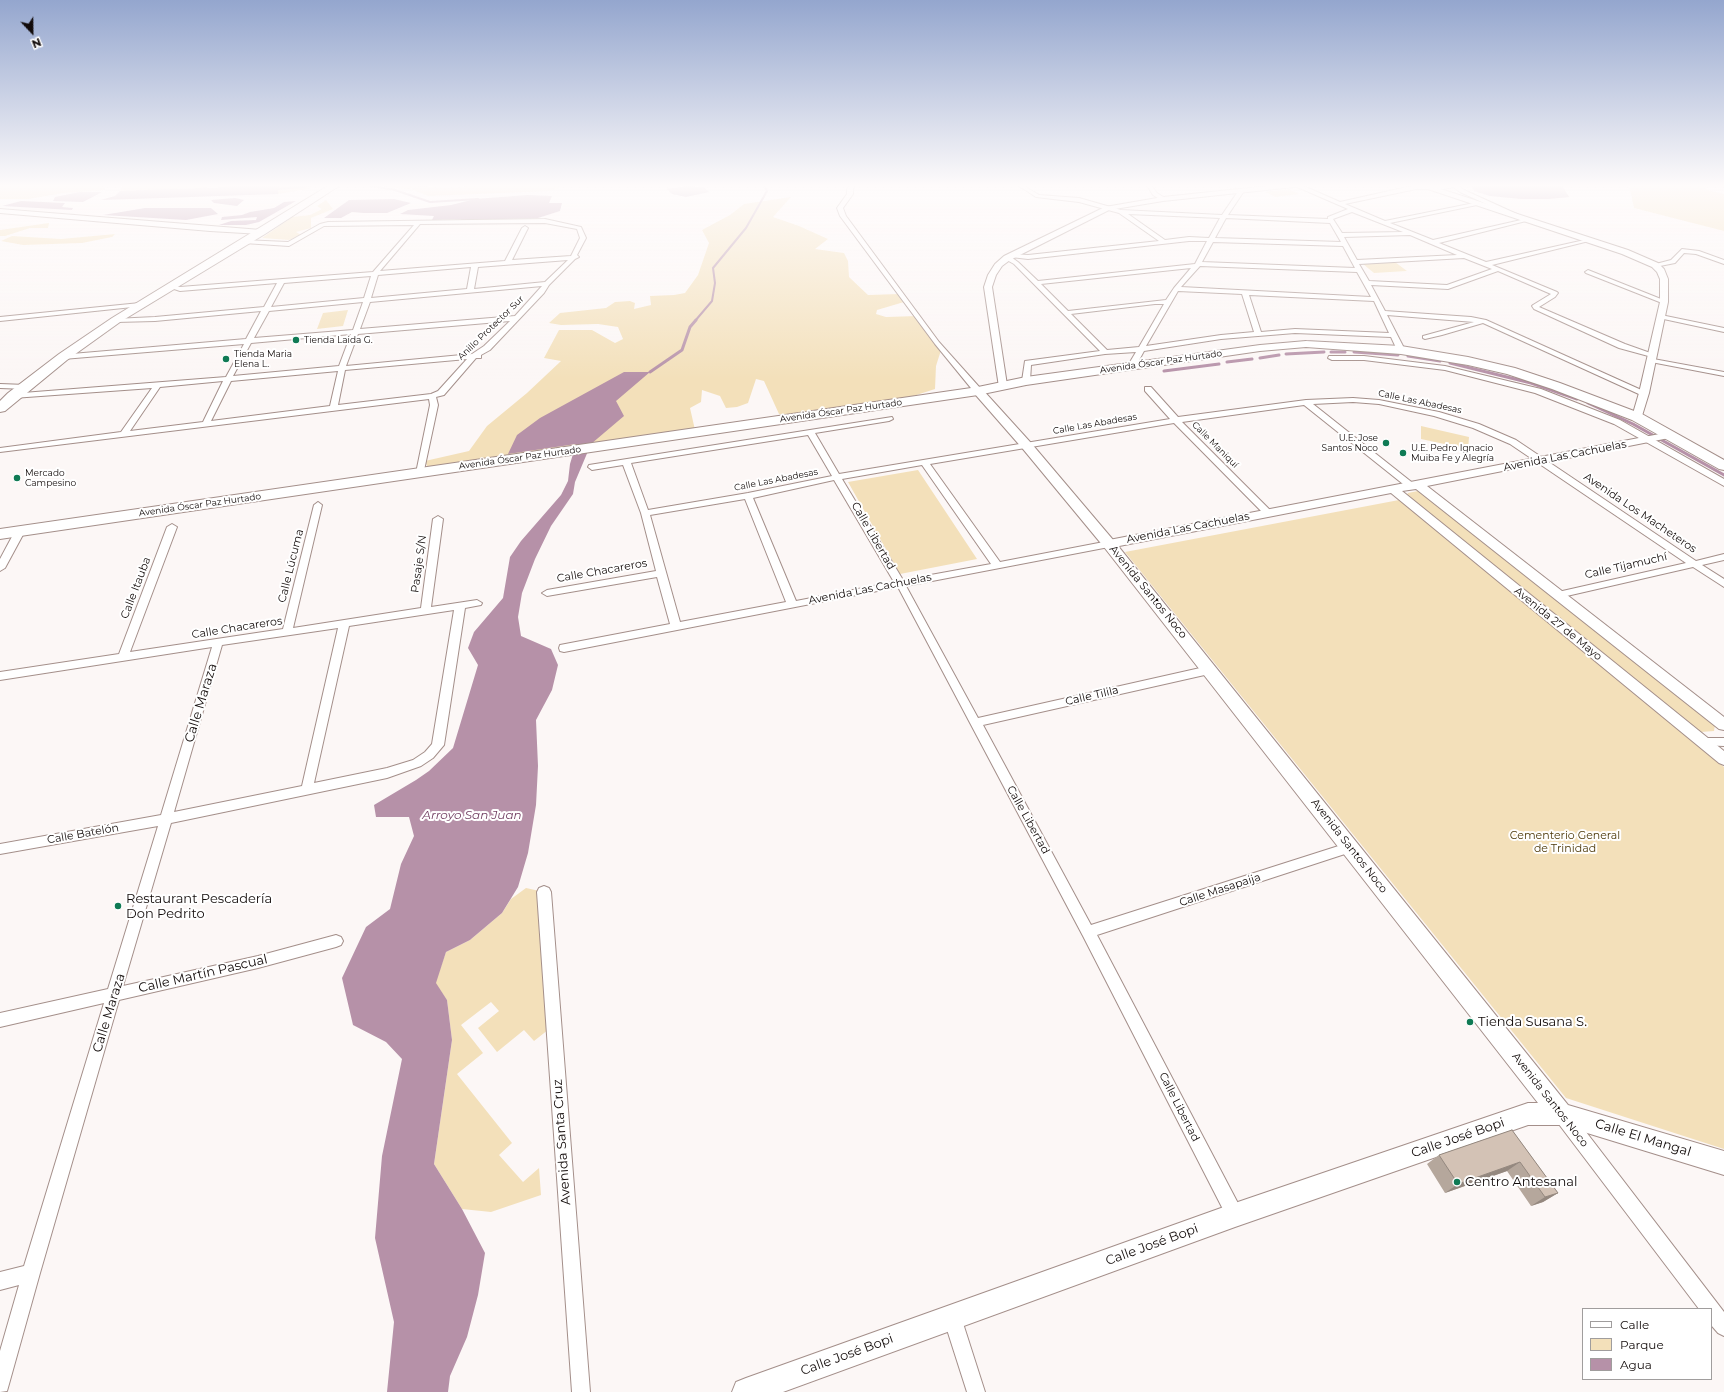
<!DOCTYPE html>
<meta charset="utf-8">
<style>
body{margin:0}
#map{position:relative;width:1724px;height:1392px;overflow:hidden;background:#fcf7f6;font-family:Montserrat,sans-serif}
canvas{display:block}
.legend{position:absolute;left:1582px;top:1308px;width:130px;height:72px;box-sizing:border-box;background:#fff;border:1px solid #a09d9d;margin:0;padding:5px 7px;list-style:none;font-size:12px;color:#120b0a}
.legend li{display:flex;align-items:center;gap:8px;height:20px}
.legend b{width:20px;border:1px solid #a09d9d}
.north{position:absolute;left:12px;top:12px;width:40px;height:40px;-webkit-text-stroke:3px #fff;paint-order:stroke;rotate:158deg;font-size:11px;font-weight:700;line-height:16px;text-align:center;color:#120b0a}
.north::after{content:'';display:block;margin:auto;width:14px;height:18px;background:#120b0a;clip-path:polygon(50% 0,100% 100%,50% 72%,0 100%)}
</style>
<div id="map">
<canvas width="1724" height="1392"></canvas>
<ul class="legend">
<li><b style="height:5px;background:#fff"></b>Calle</li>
<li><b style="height:11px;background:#f3e0ba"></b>Parque</li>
<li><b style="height:11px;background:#b691a8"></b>Agua</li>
</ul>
<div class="north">N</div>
</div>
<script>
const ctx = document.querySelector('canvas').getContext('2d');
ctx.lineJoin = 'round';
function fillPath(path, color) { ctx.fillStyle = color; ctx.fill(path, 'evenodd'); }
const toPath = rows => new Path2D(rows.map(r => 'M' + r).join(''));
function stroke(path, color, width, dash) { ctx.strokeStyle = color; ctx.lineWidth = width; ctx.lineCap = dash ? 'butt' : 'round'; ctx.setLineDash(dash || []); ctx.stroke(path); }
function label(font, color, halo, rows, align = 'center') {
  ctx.font = font + ' Montserrat,sans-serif'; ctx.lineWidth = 4; ctx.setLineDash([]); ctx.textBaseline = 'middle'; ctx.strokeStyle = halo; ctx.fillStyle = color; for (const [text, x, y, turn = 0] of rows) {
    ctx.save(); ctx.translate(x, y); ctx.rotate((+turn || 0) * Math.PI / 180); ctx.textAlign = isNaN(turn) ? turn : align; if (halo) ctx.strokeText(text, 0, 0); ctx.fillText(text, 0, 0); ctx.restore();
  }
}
fillPath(toPath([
 [0,184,103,184,102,185,105,190,63,193,28,199,0,199],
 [120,184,316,184,308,189,278,194,279,185,120,191,122,187],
 [382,184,430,184,408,189,379,186],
 [472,184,561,184,558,188,549,191,428,196,411,189,422,186,445,188,462,187],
 [1629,184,1702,184,1707,190,1724,194,1724,231,1634,208],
 [1289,189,1299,194,1275,197,1265,192],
 [791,197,773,217,799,226,828,239,815,249,844,253,848,261,849,277,868,295,899,294,904,302,877,310,876,314,886,317,917,316,930,328,942,347,936,366,935,389,901,400,792,415,779,414,764,381,756,379,748,403,737,407,726,408,720,396,702,390,701,402,690,408,695,430,429,470,425,461,469,451,487,426,527,393,561,361,544,358,559,330,592,330,615,343,623,339,618,327,598,324,561,325,549,323,560,313,606,308,615,302,630,301,635,303,634,309,651,305,650,296,674,295,685,293,698,275,709,243,702,230,730,215,744,204],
 [326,200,333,209,311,218,311,228,296,232,301,235,289,240,262,238,292,217,310,215,322,209,317,206],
 [49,223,48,228,30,228,5,236,0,236,0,230],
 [115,234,112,237,82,243,23,245,1,241,12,236,61,239],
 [1395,262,1407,271,1374,273,1363,264],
 [348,310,343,326,317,329,323,313],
 [1421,426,1469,437,1468,449,1421,439],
 [918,470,977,559,900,574,848,482],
 [1418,491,1423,493,1715,725,1714,731,1701,732,1691,727,1406,496,1408,493],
 [1399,500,1724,767,1724,1149,1566,1098,1125,552],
 [526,888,544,892,553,1026,534,1041,524,1030,497,1052,478,1028,499,1011,491,1002,461,1025,483,1053,457,1074,512,1143,499,1155,523,1182,539,1168,541,1195,491,1212,462,1209,434,1164,452,1040,447,1000,435,983,446,952,470,940,502,913,511,899]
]), '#f3e0ba');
fillPath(toPath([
 [1471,184,1561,184,1569,197,1548,199,1522,199,1490,196,1474,191],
 [279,185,278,194,101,200,115,196,120,191],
 [686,186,704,187,709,192,686,197,672,194,667,189],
 [80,192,102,192,83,202,53,201,55,197],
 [528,195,552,196,549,203,562,203,560,211,538,218,468,220,458,219,432,220,434,216,400,214,408,210,451,205,475,199],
 [235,198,244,200,237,206,214,203,211,200],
 [394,199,411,203,387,213,364,213,352,212,341,218,324,218,349,200],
 [21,201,65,203,62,207,73,208,72,210,2,206],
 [296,201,259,222,246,225,219,225,231,221,256,220,257,217,221,220,222,217,242,215,250,212,274,208,284,202],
 [145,208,211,208,218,214,186,220,103,215],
 [624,372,650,372,616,401,624,416,591,444,575,482,573,494,551,526,535,559,522,593,518,617,521,636,551,649,558,665,552,690,536,720,538,766,536,805,528,853,518,887,502,913,470,940,446,952,436,983,447,1000,452,1040,434,1164,462,1209,485,1253,478,1295,467,1337,450,1376,448,1392,387,1392,394,1322,375,1238,382,1156,402,1059,386,1042,353,1025,342,978,366,927,390,909,401,864,414,836,409,817,376,817,374,805,416,780,429,771,453,748,478,665,468,648,474,632,503,598,510,557,521,541,561,495,568,481,570,464,576,444,508,454,517,435,540,418]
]), '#b691a8');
stroke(toPath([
 [361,184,395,190,430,202,478,199],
 [274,189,303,187,315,184],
 [695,321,712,301,715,283,713,268,746,228,767,191,764,184]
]), '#b691a8', 2);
stroke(toPath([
 [1331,352,1345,352],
 [1354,352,1398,355],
 [1286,354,1324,352],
 [1408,356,1440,361],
 [1260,358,1279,355],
 [1227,362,1252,359],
 [1450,363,1531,383,1577,399],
 [1164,371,1219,364],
 [650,372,682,350,690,327,696,320],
 [1588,403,1633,424,1724,475]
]), '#b691a8', 3);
const minor = toPath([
 [851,184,856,184,853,189,853,194,843,208,846,216,939,342,981,389,981,393,975,393,935,344,840,216,837,208,847,194,847,189,851,184],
 [1016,184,1021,184,1039,195,1079,198,1121,210,1222,215,1239,190,1241,189,1244,191,1228,215,1328,219,1328,217,1348,209,1295,186,1295,184,1299,184,1340,202,1416,185,1456,184,1464,190,1530,220,1439,243,1486,262,1589,239,1589,241,1492,265,1557,292,1558,293,1555,297,1539,307,1625,344,1656,355,1652,357,1619,348,1534,309,1532,306,1533,305,1551,294,1498,271,1448,289,1371,285,1385,311,1471,317,1486,320,1648,393,1644,395,1641,395,1483,323,1442,335,1425,339,1423,338,1423,336,1474,322,1387,315,1405,350,1404,352,1398,352,1391,337,1295,333,1221,339,1144,351,1138,362,1139,366,1135,368,1132,368,1130,362,1136,352,1105,354,1031,365,1030,381,1029,383,1023,383,1022,381,1025,361,1100,351,1014,264,1005,259,1005,257,1010,257,1010,255,1012,254,1028,255,1159,241,1119,213,1079,202,1036,197,1016,184],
 [1453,187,1460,192,1521,220,1433,240,1390,223,1477,205,1480,203,1479,202,1385,221,1345,204,1416,189,1444,189,1453,187],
 [1352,212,1403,232,1342,233,1333,219,1352,212],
 [1128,214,1220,218,1209,238,1189,237,1165,240,1128,214],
 [1226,218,1330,223,1341,242,1215,238,1226,218],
 [1410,235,1457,255,1357,260,1344,237,1410,235],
 [1189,241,1207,241,1195,264,1038,281,1018,262,1011,257,1028,259,1189,241],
 [1213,242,1343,246,1355,268,1202,262,1213,242],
 [1464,258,1492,269,1447,285,1369,281,1359,264,1464,258],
 [1200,266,1357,272,1371,297,1181,287,1200,266],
 [1191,268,1174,288,1166,300,1068,311,1041,284,1191,268],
 [1178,291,1242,294,1254,332,1221,335,1146,346,1178,291],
 [1249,295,1374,301,1389,333,1295,329,1261,332,1249,295],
 [1155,304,1164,304,1139,347,1107,350,1071,314,1155,304],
 [1146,184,1150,184,1157,193,1165,198,1165,200,1161,200,1153,195,1146,184],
 [545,219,581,227,586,238,577,255,579,257,575,259,549,285,544,293,490,350,481,355,481,358,476,358,444,395,436,397,438,405,423,475,420,476,416,473,430,405,429,399,0,452,0,448,121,432,152,388,13,398,9,396,10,394,226,377,244,344,63,359,59,357,60,355,246,339,261,311,155,321,116,322,114,321,114,319,155,317,264,307,277,283,180,291,168,287,168,285,180,287,373,272,414,225,324,226,289,246,244,243,242,242,242,240,288,242,320,224,328,222,545,219],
 [545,223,577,229,580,238,571,256,512,260,528,228,525,226,522,228,505,261,380,271,420,224,545,223],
 [568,260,545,282,474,289,478,267,568,260],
 [471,267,467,289,371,298,378,275,471,267],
 [371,276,364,298,271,307,284,283,371,276],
 [542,286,515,316,360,329,370,302,542,286],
 [363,302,353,330,254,338,269,311,363,302],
 [510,321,484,346,472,354,346,366,358,334,510,321],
 [351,334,339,366,233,376,251,343,351,334],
 [467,359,438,391,431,394,338,405,345,370,467,359],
 [338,371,330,406,211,421,231,381,338,371],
 [223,381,203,422,130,431,160,387,223,381],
 [1682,249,1699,251,1724,260,1724,264,1696,254,1684,253,1675,263,1655,267,1652,265,1671,260,1682,249],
 [1588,270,1666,301,1667,302,1662,303,1586,273,1585,272,1588,270],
 [140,303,143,305,142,306,0,321,0,317,140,303],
 [1661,315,1724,328,1724,332,1659,318,1659,316,1661,315],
 [1329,356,1364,356,1445,366,1541,389,1620,420,1724,479,1724,486,1614,424,1535,393,1445,370,1364,360,1332,360,1328,358,1329,356],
 [1648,358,1724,372,1724,376,1651,362,1647,360,1648,358],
 [0,384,26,385,30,387,26,389,0,388,0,384],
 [1145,387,1151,387,1178,417,1306,400,1353,398,1379,400,1439,412,1479,424,1516,440,1696,561,1724,554,1724,560,1702,565,1724,579,1724,587,1693,567,1558,598,1555,597,1553,595,1558,592,1686,563,1510,444,1473,428,1434,416,1379,404,1353,402,1313,404,1414,484,1415,486,1414,488,1408,488,1304,405,1182,422,1271,511,1272,513,1268,516,1265,515,1174,423,930,464,1000,562,1109,541,1114,544,1109,547,906,586,978,718,1209,666,1213,667,1214,670,1213,673,1209,674,983,725,1091,925,1351,842,1355,843,1357,847,1355,851,1351,852,1097,935,1241,1209,1243,1215,1241,1221,1235,1223,1229,1221,1083,936,898,587,564,652,560,651,559,648,560,645,670,624,657,577,547,596,542,593,547,590,656,571,641,513,623,465,592,470,588,467,589,465,892,417,893,419,889,421,815,433,839,474,1170,419,1145,391,1145,387],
 [808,435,832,476,748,493,648,510,631,463,808,435],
 [922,465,991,564,903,580,842,479,922,465],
 [834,480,894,582,796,601,753,498,834,480],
 [745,499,786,602,680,622,650,515,745,499],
 [318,502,322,505,293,628,421,608,433,519,438,516,443,519,431,607,477,600,482,603,481,605,465,608,444,745,433,758,421,766,387,778,171,823,123,986,258,956,336,935,341,937,343,941,341,945,336,947,258,968,119,1000,40,1273,9,1384,7,1391,0,1392,0,1351,19,1285,0,1290,0,1272,24,1266,104,1003,0,1027,0,1013,108,989,158,826,0,854,0,844,161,815,212,647,0,680,0,672,119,654,167,527,172,524,177,527,130,652,283,629,314,505,318,502],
 [454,610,432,744,425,752,413,760,387,768,314,783,349,626,454,610],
 [338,628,302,786,174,812,222,645,338,628],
 [20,528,25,531,5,568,0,571,0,559,15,531,20,528],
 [1703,738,1724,738,1724,746,1699,745,1697,742,1699,739,1703,738],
 [544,886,549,888,551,892,590,1392,572,1392,537,892,539,888,544,886],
 [1564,1109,1570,1111,1724,1312,1724,1336,1718,1333,1711,1325,1711,1309,1699,1309,1558,1123,1556,1117,1558,1111,1564,1109],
 [952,1308,958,1311,961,1317,985,1392,967,1392,943,1317,946,1311,952,1308]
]);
const tertiary = toPath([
 [1287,184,1306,184,1303,186,1163,201,1109,210,1010,260,1002,266,996,275,992,287,1007,385,1002,388,999,387,984,287,988,275,995,264,1004,256,1105,207,1163,197,1287,184],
 [1415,184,1424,184,1450,192,1628,250,1658,263,1664,269,1668,279,1668,302,1649,393,1641,419,1633,419,1632,417,1639,393,1660,302,1660,279,1657,272,1652,267,1622,254,1416,185,1415,184],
 [0,209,261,230,265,232,261,234,210,231,0,213,0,209],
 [1670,432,1674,433,1675,435,1674,437,1427,486,1724,717,1724,730,1719,729,1416,489,1402,491,1724,751,1724,765,1719,763,1391,493,1109,548,1105,547,1103,544,1105,541,1109,540,1670,432]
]);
const secondary = toPath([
 [978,388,982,389,1031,443,1114,541,1568,1105,1724,1151,1724,1175,1561,1125,1528,1125,1235,1227,783,1392,732,1392,736,1382,746,1378,1235,1203,1528,1103,1538,1103,1104,547,1023,449,974,393,972,391,974,389,978,388]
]);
const primary = toPath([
 [1306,341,1401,346,1468,357,1515,368,1560,383,1642,414,1724,460,1724,470,1719,469,1632,420,1552,389,1507,374,1468,365,1401,354,1306,347,1260,351,1026,385,978,395,0,539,0,529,978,387,1026,377,1260,345,1306,341]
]);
const trunk = toPath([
 [331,184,342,184,265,234,120,322,67,360,5,411,0,412,0,401,8,393,59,354,112,318,331,184]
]);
stroke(minor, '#a48f8a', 2);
stroke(tertiary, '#a48f8a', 2);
stroke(secondary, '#a48f8a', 2);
stroke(primary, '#a48f8a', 2);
stroke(trunk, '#a48f8a', 2);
fillPath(minor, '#fff');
fillPath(tertiary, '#fff');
fillPath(secondary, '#fff');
fillPath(primary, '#fff');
fillPath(trunk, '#fff');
fillPath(toPath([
 [1512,1130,1558,1193,1543,1202,1531,1206,1507,1171,1445,1193,1427,1164,1439,1155]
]), '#b5a79c');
fillPath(toPath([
 [1520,1162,1507,1171,1445,1193,1458,1184],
 [1558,1193,1543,1202,1531,1206,1545,1197]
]), '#94887f');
const building = toPath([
 [1512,1130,1558,1193,1545,1197,1520,1162,1458,1184,1439,1155,1512,1130]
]);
fillPath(building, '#d3c2b5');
stroke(building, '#94887f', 1);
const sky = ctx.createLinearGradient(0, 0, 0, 379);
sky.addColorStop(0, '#94a6ce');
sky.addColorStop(0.49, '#fefbfb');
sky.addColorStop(1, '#fefbfb00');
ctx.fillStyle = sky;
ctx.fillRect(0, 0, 1724, 379);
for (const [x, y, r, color] of [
 [296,340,4,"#0f7a54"],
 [226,359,4,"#0f7a54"],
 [1386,443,4,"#0f7a54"],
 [1403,453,4,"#0f7a54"],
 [17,478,4,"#0f7a54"],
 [118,906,4,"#0f7a54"],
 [1470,1022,4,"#0f7a54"],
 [1457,1182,4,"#0f7a54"]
]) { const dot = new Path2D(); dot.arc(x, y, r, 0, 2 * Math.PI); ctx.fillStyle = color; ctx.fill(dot); stroke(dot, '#fff', 1.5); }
label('9px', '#120b0a', '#fff', [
 ["Anillo Protector Sur",491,328,-44],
 ["Avenida Óscar Paz Hurtado",1161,362,-8],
 ["Calle Las Abadesas",1420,402,12],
 ["Avenida Óscar Paz Hurtado",841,411,-8],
 ["Calle Las Abadesas",1095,424,-10],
 ["Calle Maniquí",1215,445,45],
 ["Avenida Óscar Paz Hurtado",520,458,-8],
 ["Calle Las Abadesas",776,480,-11],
 ["Avenida Óscar Paz Hurtado",200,505,-8]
]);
label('9px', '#120b0a', '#fff', [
 ["Tienda Laida G.",304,340],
 ["Tienda Maria",234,354],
 ["Elena L.",234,364],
 ["U.E. Jose",1378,438,"right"],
 ["Santos Noco",1378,448,"right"],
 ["U.E. Pedro Ignacio",1411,448],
 ["Muiba Fe y Alegría",1411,458],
 ["Mercado",25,473],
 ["Campesino",25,483]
], 'left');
label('11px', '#120b0a', '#fff', [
 ["Avenida Las Cachuelas",1565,456,-11],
 ["Avenida Los Macheteros",1640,513,34],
 ["Avenida Las Cachuelas",1188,528,-11],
 ["Calle Libertad",873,536,60],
 ["Pasaje S/N",419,564,-82],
 ["Calle Lúcuma",291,566,-76],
 ["Calle Tijamuchí",1626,566,-13],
 ["Calle Chacareros",602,571,-10],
 ["Calle Itauba",136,588,-69],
 ["Avenida Las Cachuelas",870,589,-11],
 ["Avenida Santos Noco",1148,592,51],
 ["Avenida 27 de Mayo",1558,624,39],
 ["Calle Chacareros",237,628,-9],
 ["Calle Tilila",1092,696,-13],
 ["Calle Libertad",1028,820,61],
 ["Calle Batelón",83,834,-10],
 ["Avenida Santos Noco",1349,846,52],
 ["Calle Masapaija",1220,890,-18],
 ["Avenida Santos Noco",1550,1100,52],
 ["Calle Libertad",1179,1107,63]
]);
label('11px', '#4d3909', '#fff', [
 ["Cementerio General",1565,836],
 ["de Trinidad",1565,849]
]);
label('italic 12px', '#723f62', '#fff', [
 ["Arroyo San Juan",472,815]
]);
label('13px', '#120b0a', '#fff', [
 ["Calle Maraza",201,703,-73],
 ["Calle Martín Pascual",203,974,-13],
 ["Calle Maraza",109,1013,-73],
 ["Calle José Bopi",1458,1138,-19],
 ["Calle El Mangal",1643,1138,17],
 ["Avenida Santa Cruz",562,1142,-94],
 ["Calle José Bopi",1152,1245,-20],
 ["Calle José Bopi",847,1355,-20]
]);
label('13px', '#120b0a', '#fff', [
 ["Restaurant Pescadería",126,899],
 ["Don Pedrito",126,914],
 ["Tienda Susana S.",1478,1022],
 ["Centro Antesanal",1465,1182]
], 'left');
</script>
